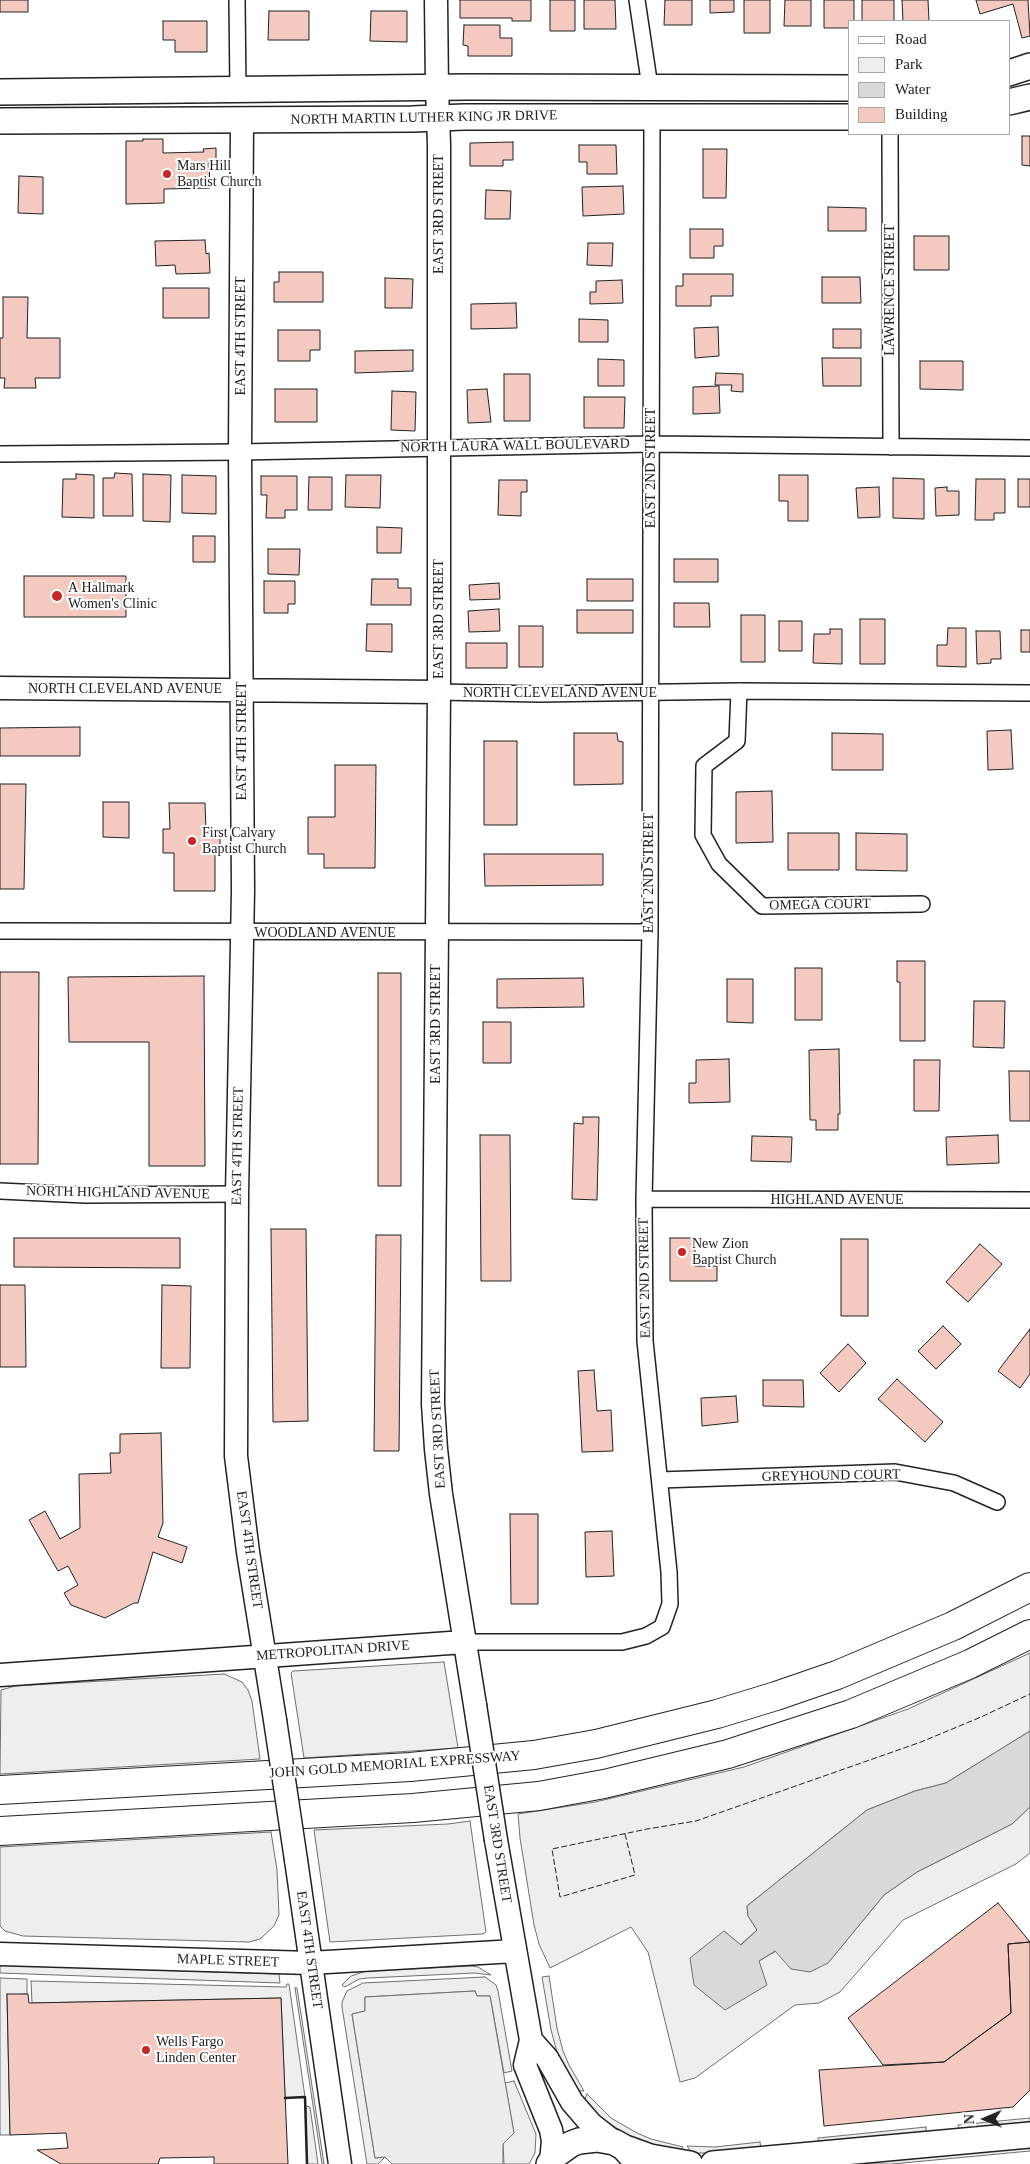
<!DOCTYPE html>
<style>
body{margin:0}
#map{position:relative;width:1030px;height:2164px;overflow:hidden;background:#fff;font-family:Georgia,serif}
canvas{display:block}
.legend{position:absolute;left:848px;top:20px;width:162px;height:115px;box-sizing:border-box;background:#fff;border:1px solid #a7a7a7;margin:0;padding:6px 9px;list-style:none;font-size:15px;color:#222}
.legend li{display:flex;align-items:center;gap:10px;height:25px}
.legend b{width:25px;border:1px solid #a7a7a7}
.north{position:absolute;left:960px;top:2094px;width:50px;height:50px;-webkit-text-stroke:4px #fff;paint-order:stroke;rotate:269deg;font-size:14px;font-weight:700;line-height:20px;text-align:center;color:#222}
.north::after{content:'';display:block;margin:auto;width:18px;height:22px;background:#222;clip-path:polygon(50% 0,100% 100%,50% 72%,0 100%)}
</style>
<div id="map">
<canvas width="1030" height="2164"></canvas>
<ul class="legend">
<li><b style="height:6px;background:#fff"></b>Road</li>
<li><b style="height:14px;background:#eee"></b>Park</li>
<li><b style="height:14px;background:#d9d9d9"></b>Water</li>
<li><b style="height:14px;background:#f3c9c0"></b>Building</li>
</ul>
<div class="north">N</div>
</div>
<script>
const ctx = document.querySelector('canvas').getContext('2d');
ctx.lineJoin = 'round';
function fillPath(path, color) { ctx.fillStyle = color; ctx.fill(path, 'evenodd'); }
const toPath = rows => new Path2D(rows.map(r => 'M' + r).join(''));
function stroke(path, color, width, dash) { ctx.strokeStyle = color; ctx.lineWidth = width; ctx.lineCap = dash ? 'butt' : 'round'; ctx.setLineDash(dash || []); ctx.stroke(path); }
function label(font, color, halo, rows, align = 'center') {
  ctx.font = font + ' Georgia,serif'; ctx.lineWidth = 4; ctx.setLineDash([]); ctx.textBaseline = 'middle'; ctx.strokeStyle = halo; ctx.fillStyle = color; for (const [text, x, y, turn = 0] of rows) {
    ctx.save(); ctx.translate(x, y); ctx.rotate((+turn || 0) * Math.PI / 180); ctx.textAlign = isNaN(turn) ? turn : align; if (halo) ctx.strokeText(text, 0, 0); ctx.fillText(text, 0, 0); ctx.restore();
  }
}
const green = toPath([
 [1030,1653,1030,1731,946,1783,915,1791,867,1810,747,1906,748,1916,757,1930,740,1945,724,1931,759,1961,776,1951,828,1963,884,1895,917,1872,1012,1824,1030,1807,1030,1853,1016,1864,903,1920,840,1992,819,2003,795,2005,695,2078,680,2082,648,1952,631,1927,550,1968,539,1944,534,1925,520,1838,518,1814,595,1802,744,1767,908,1709,1030,1653],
 [444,1662,458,1748,304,1758,291,1673,293,1671,444,1662],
 [224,1674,242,1682,248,1690,252,1701,260,1759,0,1774,1,1690,15,1686,224,1674],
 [470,1821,486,1932,483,1934,330,1942,314,1830,448,1824,470,1821],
 [271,1832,277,1870,279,1915,274,1926,260,1939,249,1942,23,1936,5,1931,0,1926,0,1847,271,1832],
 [0,1965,279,1974,280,1983,0,1973,0,1965],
 [471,1966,478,1967,491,1975,475,1973,368,1978,359,1979,345,1987,342,1985,351,1976,366,1971,471,1966],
 [549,1976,557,2028,563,2051,569,2065,584,2091,577,2091,558,2056,551,2030,542,1977,549,1976],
 [485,1977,496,1985,498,1991,512,2071,504,2073,490,1996,477,1996,475,1991,365,1997,365,2011,352,2014,375,2158,385,2157,378,2164,367,2164,342,2007,342,2002,347,1991,363,1983,485,1977],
 [0,1978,27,1979,27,1994,7,1995,10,2135,0,2135,0,1978],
 [31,1981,286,1987,287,1984,289,1984,305,2097,285,2098,281,1998,32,2003,31,1981],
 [295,1988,297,1988,324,2164,322,2164,295,1988],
 [514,2081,536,2134,535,2153,529,2164,504,2164,503,2144,514,2133,505,2083,514,2081],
 [587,2094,611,2118,637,2133,651,2139,683,2147,679,2152,638,2141,625,2134,601,2117,584,2101,587,2094],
 [306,2106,310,2107,318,2164,307,2164,306,2106],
 [760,2142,761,2149,707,2153,692,2153,687,2146,715,2147,760,2142],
 [1030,2145,1030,2151,892,2164,828,2164,1030,2145]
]);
fillPath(green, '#eee');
stroke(green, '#6f6f6f', 1);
const parking = toPath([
 [475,1991,477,1996,490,1996,514,2133,503,2144,503,2164,392,2164,385,2157,375,2158,352,2014,365,2011,365,1997,475,1991],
 [1030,2118,1030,2126,959,2133,958,2125,1030,2118],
 [926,2127,926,2135,818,2145,818,2138,926,2127]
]);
fillPath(parking, '#ededed');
stroke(parking, '#6f6f6f', 1);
const water = toPath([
 [1030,1731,1030,1807,1012,1824,917,1872,884,1895,828,1963,810,1972,791,1969,775,1951,759,1961,767,1985,725,2010,694,1985,690,1958,724,1931,741,1945,757,1930,748,1916,747,1906,867,1810,915,1791,946,1783,1030,1731]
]);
fillPath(water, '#d9d9d9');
stroke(water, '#6f6f6f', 1);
const building = toPath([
 [0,0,28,0,28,12,0,12,0,0],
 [460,0,531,0,531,21,512,21,512,18,460,18,460,0],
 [550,0,575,0,575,31,550,31,550,0],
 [584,0,615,0,616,29,584,29,584,0],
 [665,0,692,0,692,25,664,25,665,0],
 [710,0,734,0,734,12,710,13,710,0],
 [744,0,770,0,770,33,744,33,744,0],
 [785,0,811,0,811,26,784,26,785,0],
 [824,0,854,0,854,21,849,21,849,28,824,28,824,0],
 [862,0,894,0,894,21,862,21,862,0],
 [902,0,928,0,929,21,903,21,902,0],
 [976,0,1028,0,1030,36,1022,38,1013,4,980,14,976,0],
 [269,11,309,11,309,40,268,40,269,11],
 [371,11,407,11,407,42,370,41,371,11],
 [163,21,207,21,207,52,175,52,175,40,163,40,163,21],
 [464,25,500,25,500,38,512,38,512,56,468,56,468,46,463,45,464,25],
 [1022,136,1030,136,1030,166,1022,165,1022,136],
 [143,139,163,139,163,153,204,152,203,149,216,148,216,160,209,160,210,188,164,189,164,203,126,204,126,141,143,141,143,139],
 [513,142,513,160,503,160,503,166,470,166,470,143,513,142],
 [579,145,616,145,617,174,587,174,587,162,579,162,579,145],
 [703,149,727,149,726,198,703,198,703,149],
 [19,176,43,177,43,214,18,213,19,176],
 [623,186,624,214,583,216,582,187,623,186],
 [486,190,511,191,510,219,485,219,486,190],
 [828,207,866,208,866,231,828,231,828,207],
 [690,229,723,229,723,246,714,246,714,258,690,258,690,229],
 [914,236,949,236,949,270,914,270,914,236],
 [205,240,206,254,209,253,210,273,176,274,175,265,156,266,155,241,205,240],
 [588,243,613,243,612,266,587,265,588,243],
 [279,272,323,272,323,302,274,302,274,282,279,282,279,272],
 [683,274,733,274,733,296,711,296,711,306,676,306,676,286,683,286,683,274],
 [822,277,860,277,861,303,822,303,822,277],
 [385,278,413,279,412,308,385,308,385,278],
 [622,280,623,303,590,304,590,292,596,292,596,281,622,280],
 [163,288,209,288,209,318,163,318,163,288],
 [3,297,28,297,27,338,60,338,60,378,35,378,36,388,4,388,5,378,0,378,0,338,3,338,3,297],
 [516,303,517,328,471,329,471,304,516,303],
 [579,319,608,320,608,342,579,342,579,319],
 [718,327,719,356,695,358,694,328,718,327],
 [833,329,861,329,861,348,833,348,833,329],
 [278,330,320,330,320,350,310,350,310,361,278,361,278,330],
 [413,350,413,371,355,373,355,351,413,350],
 [822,358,861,358,861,386,823,386,822,358],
 [598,359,624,360,624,386,598,386,598,359],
 [920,361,963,361,963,390,920,389,920,361],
 [716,373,743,374,743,392,731,391,732,385,715,385,716,373],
 [504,374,530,374,530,421,504,421,504,374],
 [719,386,720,413,693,414,693,387,719,386],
 [275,389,317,389,317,422,275,422,275,389],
 [487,389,491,422,468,423,467,390,487,389],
 [392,391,416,392,415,431,391,430,392,391],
 [584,397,625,397,624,428,584,428,584,397],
 [115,473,132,474,133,516,103,516,103,478,114,478,115,473],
 [76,474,94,475,94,518,62,517,63,479,76,479,76,474],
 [143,474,171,475,170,522,143,521,143,474],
 [182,475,216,476,216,514,182,513,182,475],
 [346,475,381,475,380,508,345,507,346,475],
 [779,475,808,475,808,521,788,521,788,501,779,501,779,475],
 [261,476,297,476,297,510,285,510,285,518,266,518,267,495,261,495,261,476],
 [309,477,332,477,332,510,308,510,309,477],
 [893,478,924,479,924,519,893,518,893,478],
 [976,479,1005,479,1005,513,994,513,994,520,975,520,976,479],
 [1018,479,1030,479,1030,507,1018,507,1018,479],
 [499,480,527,480,527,492,521,492,521,516,498,515,499,480],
 [879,487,880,517,858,518,856,488,879,487],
 [947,487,947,491,959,491,959,515,936,516,935,488,947,487],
 [377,527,402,528,401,553,377,553,377,527],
 [193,536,215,536,215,562,193,562,193,536],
 [268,549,300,549,299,575,268,574,268,549],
 [674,559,718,559,718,582,674,582,674,559],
 [24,576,126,576,126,617,24,617,24,576],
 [372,579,398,579,398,588,411,588,411,605,371,605,372,579],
 [587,579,633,579,633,601,587,601,587,579],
 [264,581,295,581,295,604,288,604,288,613,264,613,264,581],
 [499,583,500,599,470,600,469,585,499,583],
 [674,603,709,603,710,627,674,627,674,603],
 [499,609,500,631,469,632,468,611,499,609],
 [577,610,633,610,633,633,577,633,577,610],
 [741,615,765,615,765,662,741,662,741,615],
 [860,619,885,619,885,664,860,664,860,619],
 [779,621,802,621,802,651,779,651,779,621],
 [367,624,392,624,392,652,366,651,367,624],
 [519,626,543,626,543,667,519,667,519,626],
 [948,628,966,628,966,667,937,666,937,645,947,645,948,628],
 [830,629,842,629,842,664,813,663,814,634,830,634,830,629],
 [1021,630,1030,630,1030,652,1021,652,1021,630],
 [976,631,1000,631,1001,659,991,659,991,663,977,664,976,631],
 [466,643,507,643,507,668,466,668,466,643],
 [80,727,80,756,0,756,0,728,80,727],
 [1011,730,1013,769,988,770,987,731,1011,730],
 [574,733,617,733,618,741,623,742,623,784,574,785,574,733],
 [832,733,883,734,883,770,832,770,832,733],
 [484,741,517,741,517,825,484,825,484,741],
 [335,765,376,765,375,868,324,868,324,854,308,854,308,817,335,817,335,765],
 [0,784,26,784,24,889,0,889,0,784],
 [772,791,773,842,736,843,736,792,772,791],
 [103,802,129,802,129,838,103,837,103,802],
 [169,803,205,803,206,830,220,830,220,852,215,853,215,891,174,891,174,853,163,853,163,829,170,829,169,803],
 [788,833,839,833,839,870,788,870,788,833],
 [856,833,907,834,907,871,856,870,856,833],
 [484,854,603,854,603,885,485,886,484,854],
 [897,961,925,961,925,1041,900,1041,900,982,897,982,897,961],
 [795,968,822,968,822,1020,795,1020,795,968],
 [0,972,39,972,38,1164,0,1164,0,972],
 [378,973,401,973,401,1186,378,1186,378,973],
 [204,976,205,1166,149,1166,149,1042,69,1042,68,977,204,976],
 [583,978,584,1007,497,1008,497,979,583,978],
 [727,979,753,979,753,1023,727,1022,727,979],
 [974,1001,1005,1001,1004,1048,973,1047,974,1001],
 [483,1022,511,1022,511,1063,483,1063,483,1022],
 [839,1049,840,1114,838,1114,838,1130,816,1130,816,1120,810,1120,809,1050,839,1049],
 [729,1059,730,1102,689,1103,689,1083,696,1083,696,1060,729,1059],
 [914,1060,940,1060,939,1111,914,1111,914,1060],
 [1009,1071,1030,1071,1030,1121,1010,1121,1009,1071],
 [583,1117,599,1117,597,1200,572,1199,574,1123,583,1124,583,1117],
 [480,1135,510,1135,511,1281,481,1281,480,1135],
 [998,1135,999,1163,947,1165,946,1137,998,1135],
 [752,1136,792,1137,791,1162,751,1161,752,1136],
 [271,1229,306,1229,308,1421,273,1422,271,1229],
 [376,1235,401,1235,399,1451,374,1451,376,1235],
 [14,1238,180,1238,180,1268,14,1267,14,1238],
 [670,1238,695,1238,695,1266,717,1266,717,1281,670,1281,670,1238],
 [841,1239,868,1239,868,1316,841,1316,841,1239],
 [980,1244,1002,1264,968,1302,946,1282,980,1244],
 [0,1285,25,1285,26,1367,0,1367,0,1285],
 [162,1285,191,1286,190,1368,161,1368,162,1285],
 [943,1326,961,1344,936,1369,918,1351,943,1326],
 [1030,1329,1030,1374,1020,1388,998,1371,1030,1329],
 [848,1344,866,1363,839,1392,820,1373,848,1344],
 [594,1370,597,1411,611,1410,613,1451,582,1452,578,1371,594,1370],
 [897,1379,943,1422,925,1442,878,1399,897,1379],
 [763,1380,803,1380,804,1407,763,1406,763,1380],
 [736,1396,738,1422,702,1426,701,1398,736,1396],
 [161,1433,163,1523,158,1537,187,1547,182,1563,153,1552,138,1603,134,1603,105,1618,71,1605,64,1593,78,1585,68,1566,58,1571,29,1520,45,1511,60,1539,80,1528,79,1474,111,1473,110,1453,120,1453,120,1434,161,1433],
 [510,1514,538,1514,538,1604,511,1604,510,1514],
 [612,1531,614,1576,586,1577,585,1532,612,1531],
 [998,1903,1030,1942,1008,1944,1011,2013,944,2062,883,2065,848,2018,998,1903],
 [1030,1942,1030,2090,1013,2107,824,2126,819,2070,944,2062,1011,2013,1008,1944,1030,1942],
 [7,1994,28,1994,29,2003,281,1998,288,2164,214,2164,214,2157,160,2158,158,2164,61,2164,37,2150,68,2148,66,2133,10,2135,7,1994]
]);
fillPath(building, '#f3c9c0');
stroke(building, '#222', 1);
const street = toPath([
 [237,0,238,90],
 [637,0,650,87],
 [890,134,891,447],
 [0,454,240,452,652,444,1030,448],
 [739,691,737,741,704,766,703,835,719,864,762,906,922,904],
 [439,692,539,694,739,691,1030,693],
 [0,931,650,932],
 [0,1191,85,1195,237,1194],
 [644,1199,1030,1200],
 [660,1480,895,1472,954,1483,997,1502],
 [464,1642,622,1642,646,1636,662,1627,670,1604,669,1572,645,1341,644,1199,650,932,652,116]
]);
const secondary = toPath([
 [436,0,437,88,439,145,439,692,433,1404,436,1449,441,1494,475,1705],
 [242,120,240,452,243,891,237,1194,236,1456,248,1552,275,1720],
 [0,688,439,692],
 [0,1675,464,1642],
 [496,1840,531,2040,525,2065,551,2130,553,2141,551,2161],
 [296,1860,340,2164],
 [0,1954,310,1963,515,1951],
 [531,2040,547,2058,572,2102,591,2124,614,2142]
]);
const primary = toPath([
 [1009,73,1030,66],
 [0,92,468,87,849,88],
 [1009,102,1030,97],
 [0,121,412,119,464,117,849,117],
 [625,2148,650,2157,690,2164],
 [549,2164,557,2154,571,2144,579,2141,597,2139,614,2142,623,2147,639,2164],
 [713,2164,1030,2135]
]);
const highway = toPath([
 [0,1790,410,1767,534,1755,596,1744,717,1714,776,1696,837,1675,953,1626,1030,1587],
 [0,1831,413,1808,539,1796,604,1784,728,1754,851,1714,970,1664,1030,1634]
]);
stroke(street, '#222', 18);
stroke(secondary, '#222', 25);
stroke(primary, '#222', 28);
stroke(highway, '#222', 30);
stroke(street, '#fff', 15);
stroke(secondary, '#fff', 22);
stroke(primary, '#fff', 25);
stroke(highway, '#fff', 28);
const secondaryBridge = toPath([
 [475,1705,496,1840],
 [275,1720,296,1860]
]);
stroke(secondaryBridge, '#222', 25, []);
stroke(secondaryBridge, '#fff', 22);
stroke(toPath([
 [625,1834,635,1875,560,1897,552,1849,647,1829,696,1821,921,1742,981,1717,1030,1694]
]), '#222', 1, [6, 2.5]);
stroke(toPath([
 [285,2098,305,2097,307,2164]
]), '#222', 2.5);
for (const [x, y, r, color] of [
 [167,174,5,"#c62828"],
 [57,596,6,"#c62828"],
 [192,841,5,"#c62828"],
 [682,1252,5,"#c62828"],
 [146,2050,5,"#c62828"]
]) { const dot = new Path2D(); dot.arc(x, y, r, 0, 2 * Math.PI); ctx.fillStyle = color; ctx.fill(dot); stroke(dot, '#fff', 2); }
label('14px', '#222', '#fff', [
 ["NORTH MARTIN LUTHER KING JR DRIVE",424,118,-1],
 ["EAST 3RD STREET",439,214,-90],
 ["LAWRENCE STREET",890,290,-90],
 ["EAST 4TH STREET",241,336,-90],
 ["NORTH LAURA WALL BOULEVARD",515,446,-1],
 ["EAST 2ND STREET",651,468,-90],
 ["EAST 3RD STREET",439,619,-90],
 ["NORTH CLEVELAND AVENUE",125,689],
 ["NORTH CLEVELAND AVENUE",560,693],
 ["EAST 4TH STREET",242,741,-90],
 ["EAST 2ND STREET",649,873,-90],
 ["OMEGA COURT",820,905,-1],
 ["WOODLAND AVENUE",325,933],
 ["EAST 3RD STREET",436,1024,-90],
 ["EAST 4TH STREET",238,1146,-89],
 ["NORTH HIGHLAND AVENUE",118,1193,1],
 ["HIGHLAND AVENUE",837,1200],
 ["EAST 2ND STREET",645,1278,-91],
 ["EAST 3RD STREET",438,1429,-93],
 ["GREYHOUND COURT",831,1476,-1],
 ["EAST 4TH STREET",249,1550,82],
 ["METROPOLITAN DRIVE",333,1651,-4],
 ["JOHN GOLD MEMORIAL EXPRESSWAY",395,1765,-4],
 ["EAST 3RD STREET",497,1844,81],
 ["EAST 4TH STREET",309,1950,82],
 ["MAPLE STREET",228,1961,2]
]);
label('14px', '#222', '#fff', [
 ["Mars Hill",177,166],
 ["Baptist Church",177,182],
 ["A Hallmark",68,588],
 ["Women's Clinic",68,604],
 ["First Calvary",202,833],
 ["Baptist Church",202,849],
 ["New Zion",692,1244],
 ["Baptist Church",692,1260],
 ["Wells Fargo",156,2042],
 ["Linden Center",156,2058]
], 'left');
</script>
